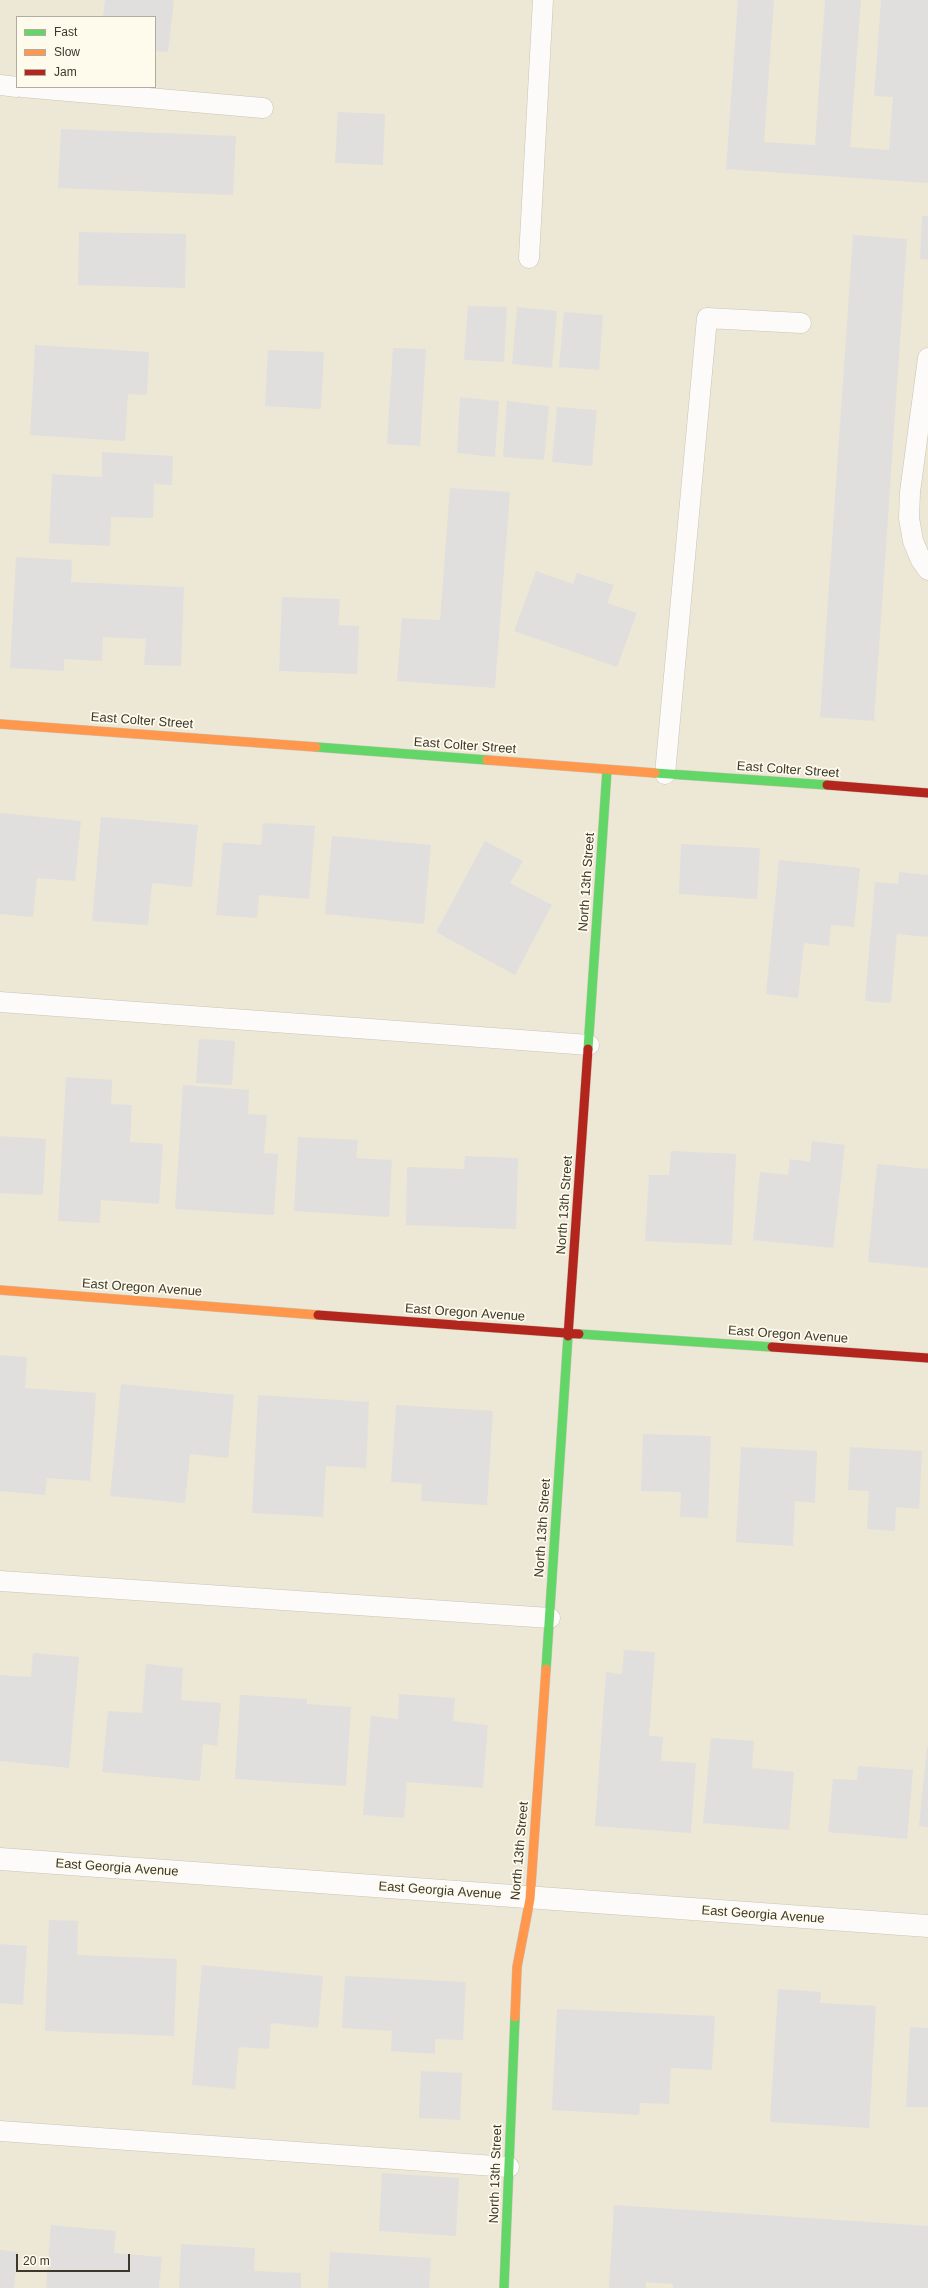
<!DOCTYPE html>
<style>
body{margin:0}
#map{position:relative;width:928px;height:2288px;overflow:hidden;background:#ede7d5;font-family:Arial,sans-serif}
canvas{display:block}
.legend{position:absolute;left:16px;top:16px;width:140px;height:72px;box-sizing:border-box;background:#fefaec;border:1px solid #b0ac9f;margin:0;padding:5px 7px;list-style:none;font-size:12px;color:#3c382b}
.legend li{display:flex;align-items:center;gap:8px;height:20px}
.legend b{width:20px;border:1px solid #b0ac9f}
.scale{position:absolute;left:16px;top:2254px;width:114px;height:18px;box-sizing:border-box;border:2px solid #3c382b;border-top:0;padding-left:5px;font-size:12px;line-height:14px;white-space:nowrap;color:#3c382b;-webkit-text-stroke:3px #fefaec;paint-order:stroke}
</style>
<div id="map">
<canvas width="928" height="2288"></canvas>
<ul class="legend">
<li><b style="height:5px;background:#63d668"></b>Fast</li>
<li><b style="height:5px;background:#ff974d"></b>Slow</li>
<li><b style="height:5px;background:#b3261e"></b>Jam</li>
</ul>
<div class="scale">20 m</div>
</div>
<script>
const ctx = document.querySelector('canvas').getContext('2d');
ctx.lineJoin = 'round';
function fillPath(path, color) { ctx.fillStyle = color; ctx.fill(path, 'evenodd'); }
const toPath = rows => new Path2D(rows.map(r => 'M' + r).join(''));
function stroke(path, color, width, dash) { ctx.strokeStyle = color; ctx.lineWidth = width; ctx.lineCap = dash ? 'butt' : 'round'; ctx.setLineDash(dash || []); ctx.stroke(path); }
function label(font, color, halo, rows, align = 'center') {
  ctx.font = font + ' Arial,sans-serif'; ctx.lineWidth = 3.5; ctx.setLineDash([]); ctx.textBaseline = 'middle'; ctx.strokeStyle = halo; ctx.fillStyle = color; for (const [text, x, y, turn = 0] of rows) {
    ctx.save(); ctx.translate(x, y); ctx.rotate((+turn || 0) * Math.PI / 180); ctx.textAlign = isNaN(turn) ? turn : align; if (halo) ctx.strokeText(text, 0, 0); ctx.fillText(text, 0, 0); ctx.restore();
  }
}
fillPath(toPath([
 [105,0,174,0,168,52,155,51,155,17,103,17],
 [738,0,774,0,764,142,815,145,825,0,861,0,850,147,889,150,893,97,874,96,881,0,928,0,928,183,726,169],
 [338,112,385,114,383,165,335,163],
 [61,129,236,136,233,195,58,188],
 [922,216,928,216,928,260,920,259],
 [79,232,186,234,185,288,78,285],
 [853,235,907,239,874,721,820,717],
 [468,306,507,307,504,362,464,360],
 [517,307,557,311,552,368,512,364],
 [564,312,603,315,599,370,559,367],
 [35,345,149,352,147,395,128,394,125,441,30,435],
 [393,348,426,349,420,446,387,444],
 [268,350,324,352,321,409,265,406],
 [460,397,499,401,495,457,457,453],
 [507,401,549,406,544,460,503,457],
 [557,407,597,410,592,466,552,462],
 [102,452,173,456,172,485,154,484,153,518,111,517,110,546,49,543,52,474,102,477],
 [450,488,510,492,495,688,397,681,402,618,440,620],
 [16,557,72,560,71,582,184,587,181,666,144,665,146,639,103,637,102,661,64,659,64,671,10,668],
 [536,571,573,584,577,573,614,585,607,603,637,613,617,667,514,631],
 [282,597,340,599,338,625,359,626,357,674,279,671],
 [0,813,81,821,75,881,37,878,33,917,0,914],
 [101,817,198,825,192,887,152,883,148,925,92,921],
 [263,823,315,826,309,899,259,895,257,918,216,915,223,842,261,845],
 [332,836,431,845,424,924,325,914],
 [485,841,523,861,510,883,552,905,515,975,436,932],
 [681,844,760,848,757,899,679,894],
 [779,860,860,868,854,927,831,925,829,946,804,943,798,998,766,994],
 [899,872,928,875,928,937,897,934,891,1003,865,1001,875,882,898,884],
 [199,1039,235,1041,232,1085,196,1083],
 [66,1077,112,1080,111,1104,132,1105,130,1142,163,1144,159,1204,101,1200,100,1223,58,1221],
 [183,1085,249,1090,248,1114,267,1115,264,1153,278,1154,274,1215,175,1209],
 [0,1136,46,1139,43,1195,0,1193],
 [298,1137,358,1140,356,1158,392,1160,389,1217,294,1211],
 [812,1141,845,1145,833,1248,753,1240,760,1172,788,1175,790,1159,810,1162],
 [671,1151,736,1154,732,1245,645,1241,649,1175,669,1175],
 [465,1156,518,1158,516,1229,406,1225,407,1167,464,1169],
 [877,1164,928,1169,928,1268,868,1262],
 [0,1355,27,1357,25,1388,96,1393,90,1481,47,1478,45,1495,0,1491],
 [121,1384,234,1395,228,1458,190,1454,185,1503,110,1496],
 [258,1395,369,1402,366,1468,326,1466,323,1517,252,1513],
 [396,1405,493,1411,487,1505,421,1501,422,1484,391,1482],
 [643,1434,711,1436,708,1518,680,1517,681,1492,641,1491],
 [741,1447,817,1451,815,1503,795,1501,793,1546,736,1542],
 [850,1447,922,1451,919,1509,896,1507,895,1531,867,1529,869,1491,848,1490],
 [624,1650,655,1652,649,1736,663,1737,661,1761,696,1763,691,1833,595,1826,606,1672,622,1674],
 [33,1653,79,1657,69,1768,0,1761,0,1675,31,1677],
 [146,1664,183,1668,181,1700,221,1703,217,1746,203,1744,200,1781,102,1772,108,1711,142,1713],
 [399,1694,455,1698,453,1721,488,1725,483,1788,407,1782,404,1818,363,1815,371,1716,398,1719],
 [240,1695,307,1699,307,1704,351,1707,346,1786,235,1779],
 [711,1738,754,1741,752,1768,794,1772,789,1830,703,1823],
 [927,1747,928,1747,928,1827,919,1826],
 [858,1766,913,1770,907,1839,828,1832,833,1779,857,1780],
 [49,1920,78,1921,77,1955,177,1959,174,2036,45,2031],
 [0,1944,27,1946,23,2005,0,2003],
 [202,1965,323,1976,318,2028,271,2023,269,2049,239,2047,235,2089,192,2085],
 [345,1976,466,1982,463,2040,435,2039,435,2054,391,2051,392,2031,342,2028],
 [778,1989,821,1992,820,2003,876,2006,869,2128,770,2122],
 [557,2009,715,2016,712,2070,671,2068,669,2104,640,2103,639,2115,552,2110],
 [910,2027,928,2028,928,2107,906,2107],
 [421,2071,462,2073,460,2120,419,2118],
 [382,2173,459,2178,456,2236,379,2231],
 [614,2205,928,2226,928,2288,673,2288,673,2284,646,2282,646,2288,609,2288],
 [51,2225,116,2231,114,2253,162,2257,159,2288,46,2288],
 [181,2244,255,2248,254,2271,301,2273,301,2288,179,2288],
 [0,2250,18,2252,14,2288,0,2288],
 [330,2252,431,2258,429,2288,328,2288]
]), '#e1dfdd');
const lane = toPath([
 [0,85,17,87],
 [22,87,263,108],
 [529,258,543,0],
 [928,358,910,492,909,518,913,541,921,560,928,570],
 [665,774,707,318,801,323],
 [0,1002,589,1045],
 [0,1581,550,1618],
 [0,2131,509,2167]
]);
const street = toPath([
 [0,1859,928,1926]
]);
const fast = toPath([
 [316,747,487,760],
 [655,773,827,785],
 [588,1049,607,770],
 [579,1334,772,1347],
 [546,1669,568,1336],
 [504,2288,515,2017]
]);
const slow = toPath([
 [0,724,316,747],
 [487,760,655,773],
 [0,1290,318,1315],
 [515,2017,517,1967,530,1899,546,1669]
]);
const jam = toPath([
 [827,785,928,793],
 [318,1315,579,1334],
 [568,1336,588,1049],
 [772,1347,928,1358]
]);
stroke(lane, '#c9c4b6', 21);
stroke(street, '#c9c4b6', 23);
stroke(fast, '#c9c4b6', 10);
stroke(slow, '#c9c4b6', 10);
stroke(jam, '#c9c4b6', 10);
stroke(lane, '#fcfbf9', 20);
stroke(street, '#fcfbf9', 22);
stroke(fast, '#63d668', 9);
stroke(slow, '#ff974d', 9);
stroke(jam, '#b3261e', 9);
label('13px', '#3c382b', '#fefaec', [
 ["East Colter Street",142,721,4],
 ["East Colter Street",465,746,4],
 ["East Colter Street",788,770,4],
 ["North 13th Street",587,882,-86],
 ["North 13th Street",565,1205,-86],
 ["East Oregon Avenue",142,1288,4],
 ["East Oregon Avenue",465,1313,4],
 ["East Oregon Avenue",788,1335,4],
 ["North 13th Street",543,1528,-86],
 ["North 13th Street",520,1851,-85],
 ["East Georgia Avenue",117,1868,4],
 ["East Georgia Avenue",440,1891,4],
 ["East Georgia Avenue",763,1915,4],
 ["North 13th Street",496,2174,-88]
]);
</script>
